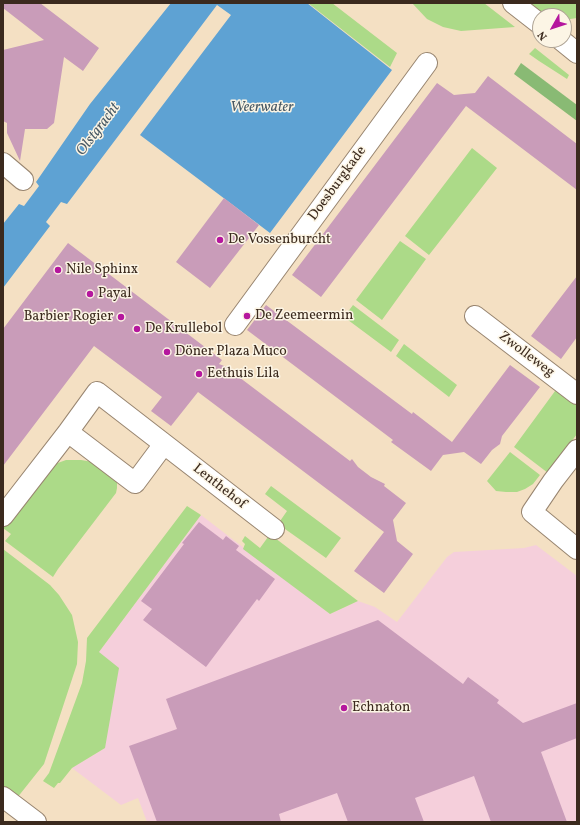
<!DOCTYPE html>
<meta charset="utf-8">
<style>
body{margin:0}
#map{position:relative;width:580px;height:825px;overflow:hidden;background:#f4e0c3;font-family:Vollkorn,serif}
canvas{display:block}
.frame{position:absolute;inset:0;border:4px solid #3b2a1e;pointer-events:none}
.north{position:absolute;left:532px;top:8px;width:40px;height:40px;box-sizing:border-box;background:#fcf5e5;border:1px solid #afa495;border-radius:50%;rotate:231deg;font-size:11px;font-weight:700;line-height:16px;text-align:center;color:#3b2a1e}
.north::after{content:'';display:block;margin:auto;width:14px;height:18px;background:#b5179e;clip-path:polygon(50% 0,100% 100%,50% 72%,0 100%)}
</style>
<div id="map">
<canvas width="580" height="825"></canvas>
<div class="frame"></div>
<div class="north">N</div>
</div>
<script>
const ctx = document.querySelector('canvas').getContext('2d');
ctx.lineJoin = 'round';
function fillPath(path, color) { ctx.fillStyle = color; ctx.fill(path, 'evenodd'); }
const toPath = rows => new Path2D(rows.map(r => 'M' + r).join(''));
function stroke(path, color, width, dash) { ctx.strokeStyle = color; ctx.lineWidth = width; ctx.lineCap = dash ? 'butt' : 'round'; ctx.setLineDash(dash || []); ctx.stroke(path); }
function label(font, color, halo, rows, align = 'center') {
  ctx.font = font + ' Vollkorn,serif'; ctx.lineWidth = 3; ctx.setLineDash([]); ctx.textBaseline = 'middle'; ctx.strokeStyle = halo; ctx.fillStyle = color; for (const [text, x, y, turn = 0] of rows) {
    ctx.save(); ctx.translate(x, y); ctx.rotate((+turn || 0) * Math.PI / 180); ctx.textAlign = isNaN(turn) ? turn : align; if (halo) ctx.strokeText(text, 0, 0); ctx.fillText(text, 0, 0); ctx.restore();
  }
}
fillPath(toPath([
 [201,515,330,614,358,601,375,607,397,622,447,557,454,552,524,548,536,545,577,576,577,822,147,822,138,798,121,805,72,768,105,748,99,652]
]), '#f5cfdb');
fillPath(toPath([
 [308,3,332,3,397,53,390,67],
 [412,3,484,3,515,27,461,31,443,27,427,19],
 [522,3,577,3,577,18,564,20,564,16,540,16],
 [535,48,569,75,567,79,539,61,529,54],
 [472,148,497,168,429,255,405,236],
 [400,241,426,259,382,320,356,300],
 [353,305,399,340,391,352,344,317],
 [404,344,457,385,449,397,396,356],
 [558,387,577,401,577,434,548,473,514,447],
 [510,452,540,475,533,484,525,489,517,492,506,492,496,491,487,481],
 [66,460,81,460,93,462,117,482,117,488,116,493,58,569,53,577,5,541,11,534,3,528,45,473,55,464],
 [271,486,341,538,326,558,278,524,287,511,265,494],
 [187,506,201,515,99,652,119,668,105,748,72,768,60,783,58,783,54,788,43,781,49,773,82,683,86,661,87,638],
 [245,536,260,548,268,537,274,539,275,538,358,601,330,614,243,549,245,544,242,541],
 [3,549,50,585,59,595,72,615,78,642,77,664,44,764,17,798,3,787]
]), '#acda88');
fillPath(toPath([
 [521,63,577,105,577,121,514,74]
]), '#89ba74');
fillPath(toPath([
 [171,3,307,3,392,70,270,233,140,135,231,15,217,5,67,204,61,202,46,222,50,226,3,288,3,224,19,204,24,206,39,186,36,182,90,104]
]), '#5ea2d3');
fillPath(toPath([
 [3,3,40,3,99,48,83,71,64,57,54,123,47,129,25,129,20,161,7,133,7,123,3,121,3,50,44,40,3,8],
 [488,76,577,144,577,190,466,106,321,297,292,275,437,83,454,95,464,94,475,93],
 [224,198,259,225,210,288,176,262],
 [68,243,222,360,219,364,232,369,231,371,350,461,352,459,358,467,371,477,385,484,384,486,406,503,393,520,397,541,413,554,384,593,354,571,384,532,198,392,171,426,151,411,162,397,94,346,3,466,3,329],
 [577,276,577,337,561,359,531,336],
 [266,305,412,414,413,412,452,442,510,365,540,387,502,436,500,444,492,450,481,464,464,452,443,455,431,471,391,442,393,440,247,330],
 [199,522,223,540,226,536,239,546,236,550,275,579,259,601,257,599,206,667,143,620,152,609,141,601,184,544,182,543],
 [378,620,463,684,468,677,499,700,497,703,523,723,577,703,577,738,541,752,567,822,491,822,474,776,415,798,424,822,348,822,337,793,279,814,281,822,157,822,129,746,177,729,166,699]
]), '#c99cb9');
const street = toPath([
 [513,3,540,24],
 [561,40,577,53],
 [3,163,23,180],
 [475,316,577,394],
 [235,325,427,63],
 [68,432,135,483,164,444],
 [577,450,553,481,532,512,577,549],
 [3,516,68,432,97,392,274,529],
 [3,797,36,822]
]);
stroke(street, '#988570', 22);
stroke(street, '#fff', 20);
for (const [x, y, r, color] of [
 [220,240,4,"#b5179e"],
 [58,270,4,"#b5179e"],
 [90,294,4,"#b5179e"],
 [247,316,4,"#b5179e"],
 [121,317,4,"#b5179e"],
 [137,329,4,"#b5179e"],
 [167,352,4,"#b5179e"],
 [199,374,4,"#b5179e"],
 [344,708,4,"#b5179e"]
]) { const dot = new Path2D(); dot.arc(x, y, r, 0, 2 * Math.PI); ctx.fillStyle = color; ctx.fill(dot); stroke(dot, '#fcf5e5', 1.5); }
label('14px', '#3b2a1e', '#fcf5e5', [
 ["Doesburgkade",338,184,-54],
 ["Zwolleweg",526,355,37],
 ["Lenthehof",219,487,38]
]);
label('14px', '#3b2a1e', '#fcf5e5', [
 ["De Vossenburcht",228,240],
 ["Nile Sphinx",66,270],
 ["Payal",98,294],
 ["De Zeemeermin",255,316],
 ["Barbier Rogier",113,317,"right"],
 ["De Krullebol",145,329],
 ["Döner Plaza Muco",175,352],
 ["Eethuis Lila",207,374],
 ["Echnaton",352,708]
], 'left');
label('italic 15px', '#495a66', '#fcf5e5', [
 ["Weerwater",262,108],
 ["Olstgracht",99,130,-53]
]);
</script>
